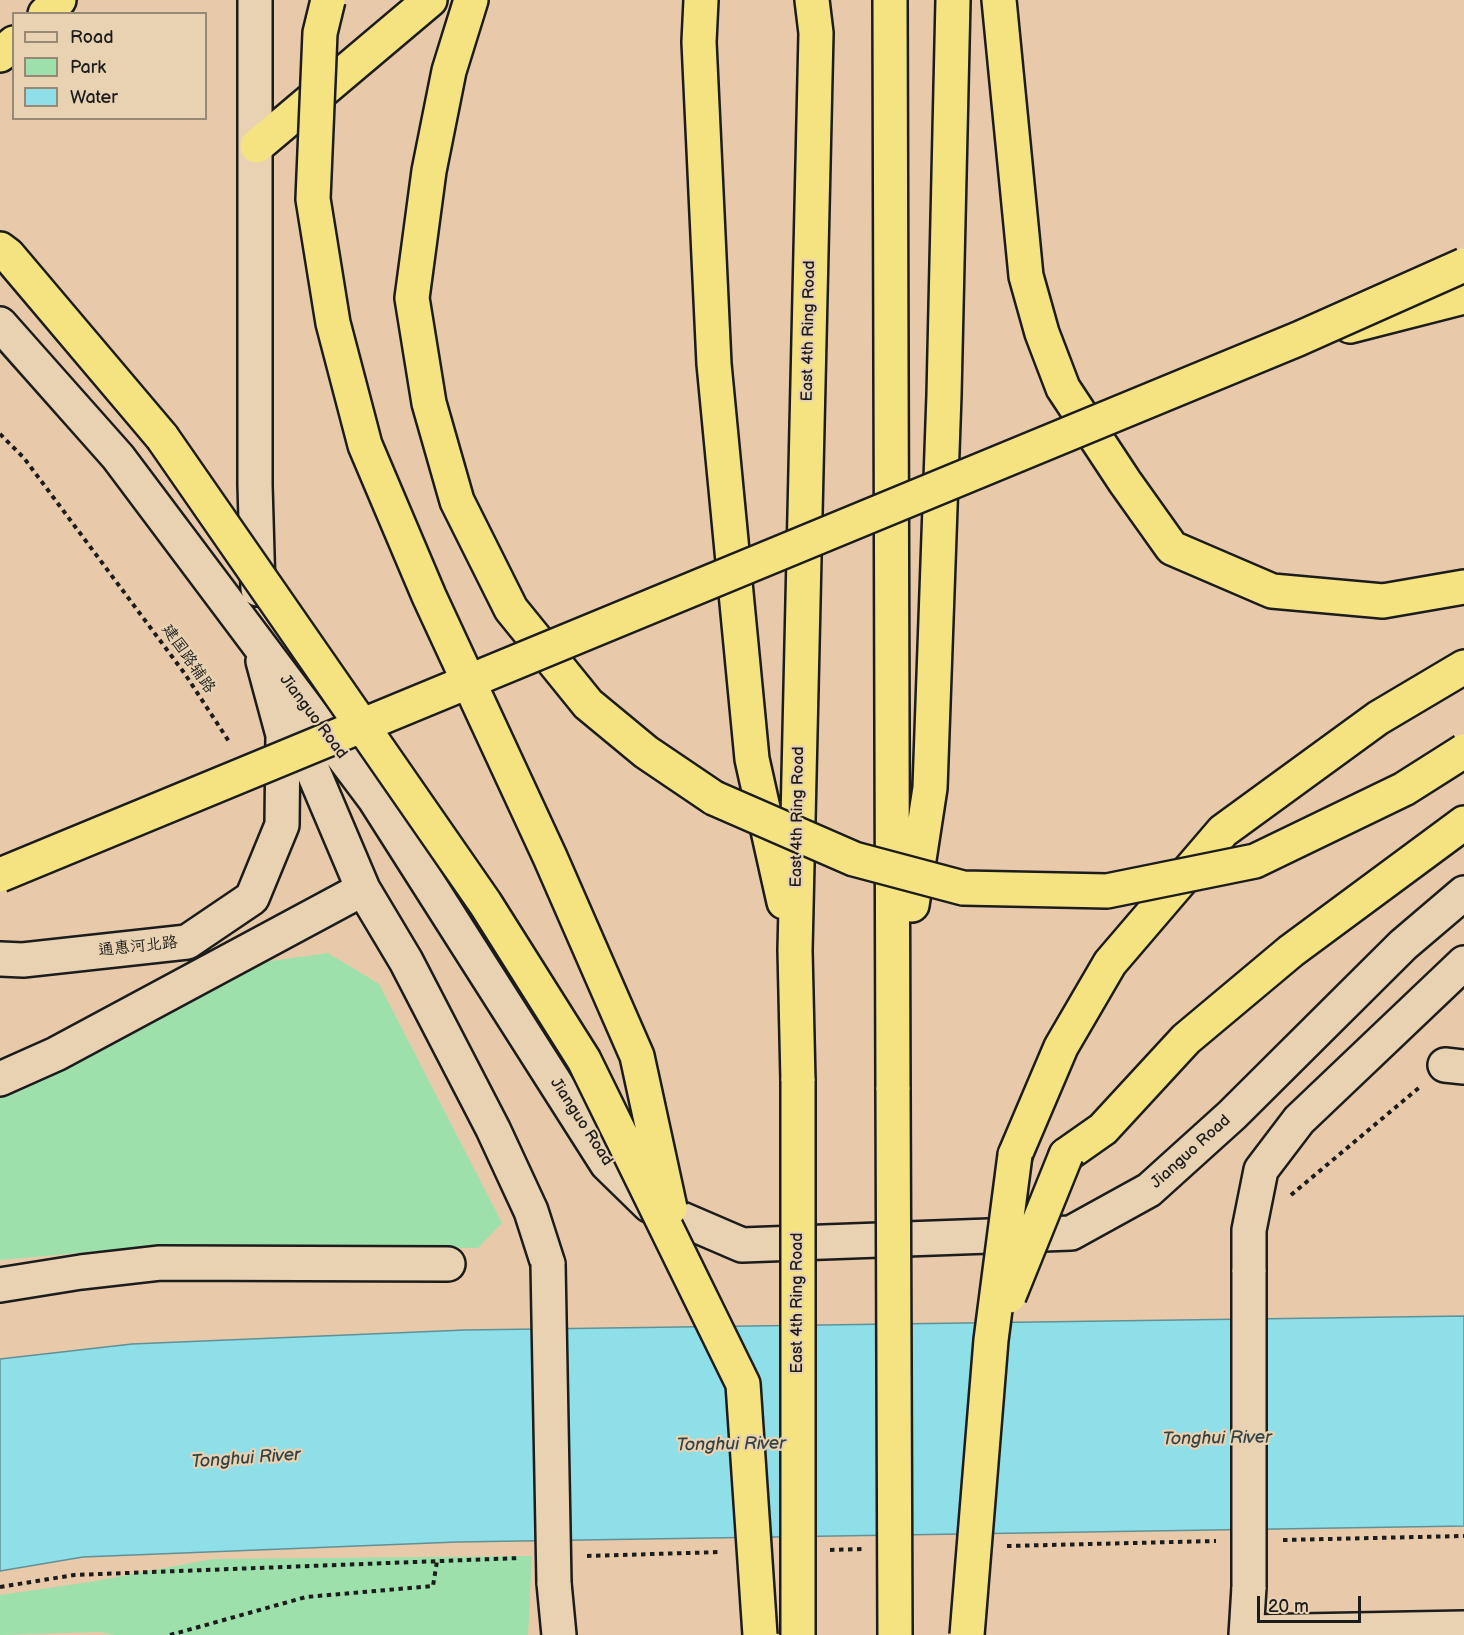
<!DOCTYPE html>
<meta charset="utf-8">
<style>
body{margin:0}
#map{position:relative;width:1464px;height:1635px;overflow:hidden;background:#e8caaa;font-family:"Balsamiq Sans",sans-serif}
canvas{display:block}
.legend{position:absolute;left:12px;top:12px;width:195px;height:108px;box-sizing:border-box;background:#e9d2b2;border:2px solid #978976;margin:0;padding:8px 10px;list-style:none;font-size:18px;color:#1c1c1c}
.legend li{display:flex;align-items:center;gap:12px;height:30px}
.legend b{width:30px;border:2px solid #978976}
.scale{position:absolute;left:1257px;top:1596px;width:104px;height:27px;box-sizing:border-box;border:3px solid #1c1c1c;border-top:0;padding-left:8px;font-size:18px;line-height:21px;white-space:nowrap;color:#1c1c1c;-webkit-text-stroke:4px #e9d2b2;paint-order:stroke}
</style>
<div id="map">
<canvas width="1464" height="1635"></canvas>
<ul class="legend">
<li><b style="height:8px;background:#e9d2b2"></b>Road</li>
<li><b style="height:16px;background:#9de0ab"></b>Park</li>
<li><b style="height:16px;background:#8edfe8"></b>Water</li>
</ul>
<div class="scale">20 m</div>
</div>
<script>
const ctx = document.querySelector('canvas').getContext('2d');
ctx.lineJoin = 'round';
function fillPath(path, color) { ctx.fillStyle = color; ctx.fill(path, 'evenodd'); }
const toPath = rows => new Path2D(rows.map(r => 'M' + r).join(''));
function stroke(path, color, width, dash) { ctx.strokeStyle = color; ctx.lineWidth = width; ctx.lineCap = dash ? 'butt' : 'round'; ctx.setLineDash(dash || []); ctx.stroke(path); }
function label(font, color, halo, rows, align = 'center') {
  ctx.font = font + ' "Balsamiq Sans","LXGW WenKai TC",sans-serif'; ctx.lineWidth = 4.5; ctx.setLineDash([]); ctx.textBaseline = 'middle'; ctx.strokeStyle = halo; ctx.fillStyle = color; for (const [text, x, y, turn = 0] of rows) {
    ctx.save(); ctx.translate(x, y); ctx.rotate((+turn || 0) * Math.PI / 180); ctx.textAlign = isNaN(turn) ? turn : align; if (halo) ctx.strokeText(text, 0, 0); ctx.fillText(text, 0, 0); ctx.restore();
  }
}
fillPath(toPath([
 [328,953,379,984,502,1223,478,1248,180,1244,0,1260,0,1098,42,1080,257,963],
 [532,1556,528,1635,114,1635,100,1632,0,1635,0,1595,90,1582,213,1559]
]), '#9de0ab');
const water = toPath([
 [1464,1316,1464,1526,457,1542,83,1557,0,1571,0,1359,132,1344,465,1330,1464,1316]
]);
fillPath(water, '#8edfe8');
stroke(water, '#609196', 1.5);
const street = toPath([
 [1445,1065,1464,1067],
 [0,1285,81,1272,160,1263,448,1264],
 [1247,1632,1464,1628]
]);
const secondary = toPath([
 [255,0,255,485,258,589],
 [0,324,118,457,374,798,607,1164,649,1205,742,1245,1071,1233,1149,1190,1232,1115,1403,945,1464,893],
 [293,724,363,889,406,961,493,1129,531,1211,548,1264],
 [0,959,23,960,187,942,252,898,282,825,283,735,263,661],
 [0,1079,56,1054,363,889],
 [1249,1272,1249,1230,1261,1170,1299,1120,1464,963],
 [554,1583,559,1635],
 [1246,1635,1249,1587]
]);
const highway = toPath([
 [471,0,449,71,429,171,412,298,429,403,457,501,511,609,588,704,646,752,714,798],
 [701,0,699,42,714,364,752,759,784,902],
 [890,0,893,1090],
 [999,0,1026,276,1042,333,1063,388,1125,482,1172,548,1272,591,1383,601,1464,587],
 [45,14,59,0],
 [0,55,14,43],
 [257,146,430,0],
 [0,249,8,255,162,437],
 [1350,326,1464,297],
 [912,905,930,788,944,395,953,0],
 [798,1081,795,950,816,33,812,0],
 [1015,1155,1061,1047,1110,963,1223,831,1378,718,1464,667],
 [1066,1155,1103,1129,1186,1039,1291,951,1464,823]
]);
stroke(street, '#1c1c1c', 38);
stroke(secondary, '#1c1c1c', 38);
stroke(highway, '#1c1c1c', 38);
stroke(toPath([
 [0,434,24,458,185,674,230,743],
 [1291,1195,1421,1086],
 [1283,1540,1464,1536],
 [1007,1546,1216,1541],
 [830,1550,862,1549],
 [587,1556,721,1552],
 [0,1587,74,1575,520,1558],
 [170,1635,306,1597,433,1586,437,1561]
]), '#1c1c1c', 4, [4.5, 4.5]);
stroke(street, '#e9d2b2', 33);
stroke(secondary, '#e9d2b2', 33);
stroke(highway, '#f5e382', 33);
const secondaryBridge = toPath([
 [548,1264,554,1583],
 [1249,1272,1249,1587]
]);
const highwayBridge = toPath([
 [328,0,320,33,313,199,333,323,365,445,429,596,550,857,637,1056,670,1208],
 [162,437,485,903,584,1060,743,1384,760,1635],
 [714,798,854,859,963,888,1107,891,1255,861,1404,789,1464,751],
 [0,875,1298,339,1464,265],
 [798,1081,798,1635],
 [893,1090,895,1635],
 [1009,1296,1066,1155],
 [967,1635,991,1340,1015,1155]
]);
stroke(secondaryBridge, '#1c1c1c', 38, []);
stroke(highwayBridge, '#1c1c1c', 38, []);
stroke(secondaryBridge, '#e9d2b2', 33);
stroke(highwayBridge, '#f5e382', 33);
label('16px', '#1c1c1c', '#e9d2b2', [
 ["East 4th Ring Road",809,331,-89],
 ["建国路辅路",188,659,55],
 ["Jianguo Road",313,717,53],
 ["East 4th Ring Road",798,817,-89],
 ["通惠河北路",138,947,-6],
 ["Jianguo Road",581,1122,57],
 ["Jianguo Road",1191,1152,-42],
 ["East 4th Ring Road",798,1303,-90]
]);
label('italic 18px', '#334345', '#e9d2b2', [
 ["Tonghui River",1217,1439,-1],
 ["Tonghui River",731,1445,-1],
 ["Tonghui River",246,1459,-4]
]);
</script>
